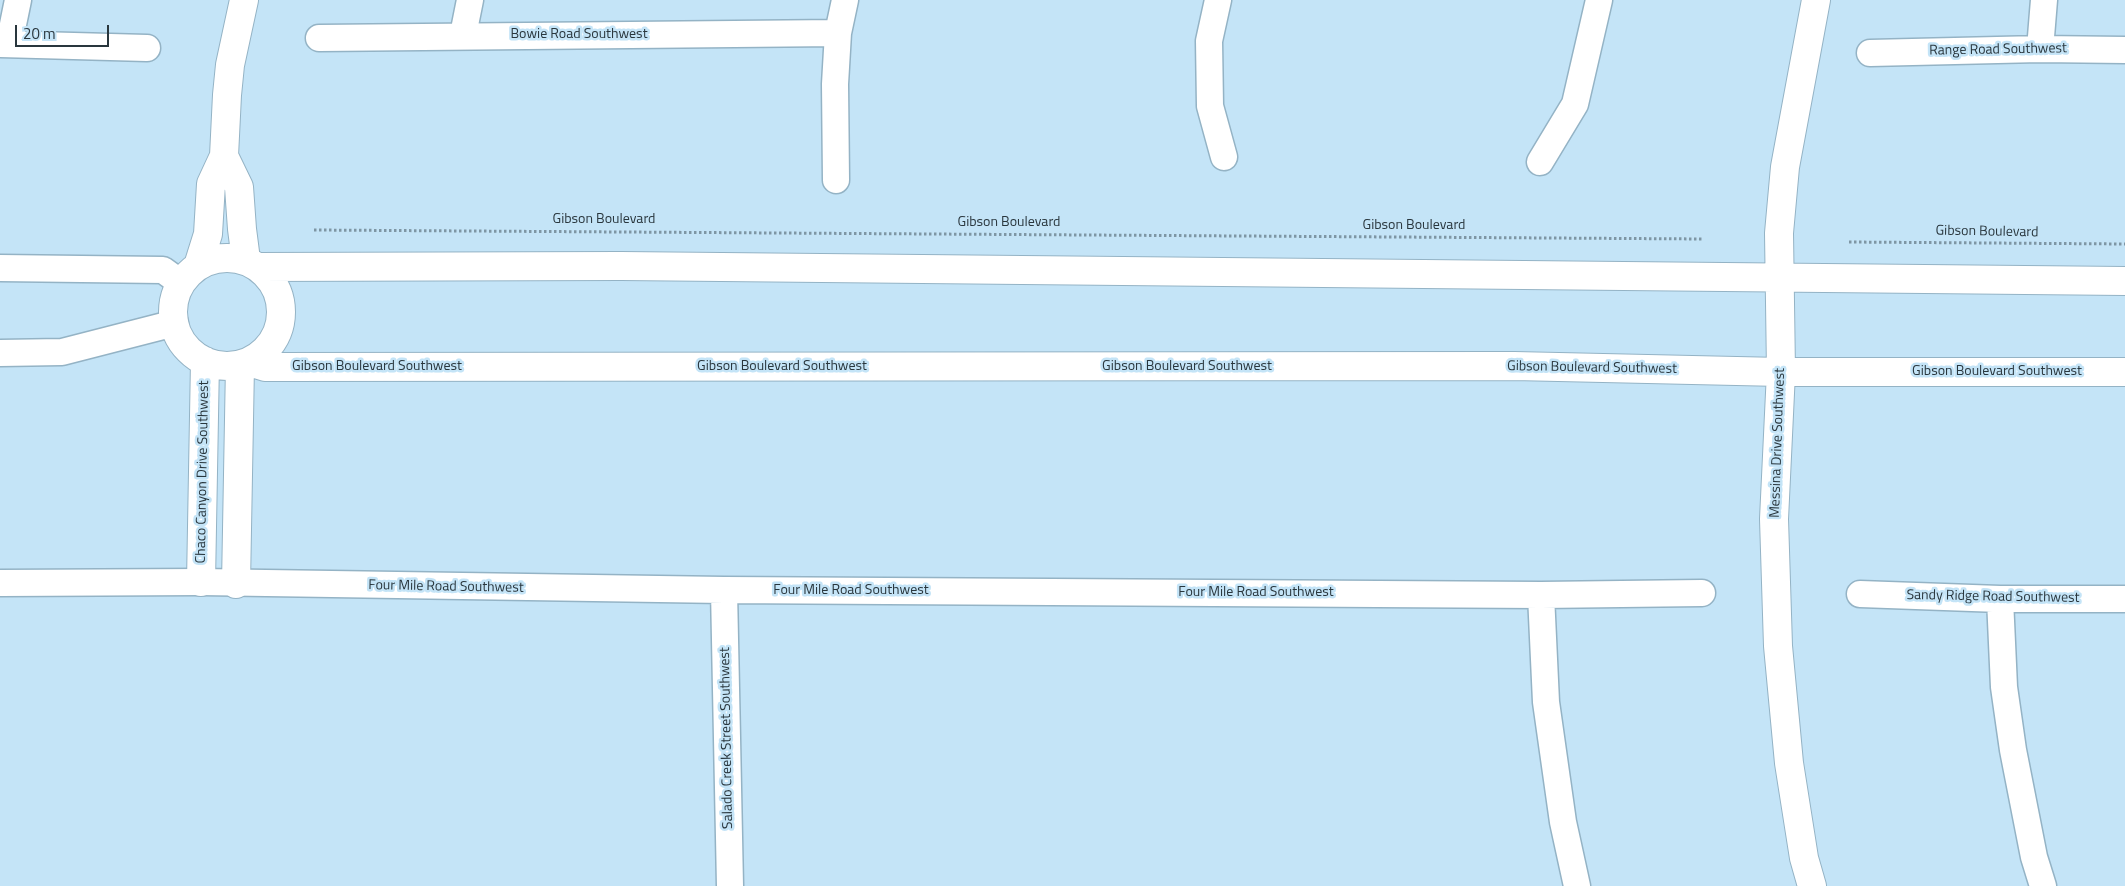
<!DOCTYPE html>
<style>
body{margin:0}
#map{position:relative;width:2125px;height:886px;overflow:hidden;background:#c4e4f7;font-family:"Titillium Web",sans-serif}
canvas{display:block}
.scale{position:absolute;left:15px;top:25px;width:94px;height:22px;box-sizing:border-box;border:2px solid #29363d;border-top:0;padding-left:6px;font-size:15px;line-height:18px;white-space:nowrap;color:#29363d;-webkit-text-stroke:4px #c4e4f7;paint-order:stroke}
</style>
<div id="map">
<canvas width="2125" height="886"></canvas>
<div class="scale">20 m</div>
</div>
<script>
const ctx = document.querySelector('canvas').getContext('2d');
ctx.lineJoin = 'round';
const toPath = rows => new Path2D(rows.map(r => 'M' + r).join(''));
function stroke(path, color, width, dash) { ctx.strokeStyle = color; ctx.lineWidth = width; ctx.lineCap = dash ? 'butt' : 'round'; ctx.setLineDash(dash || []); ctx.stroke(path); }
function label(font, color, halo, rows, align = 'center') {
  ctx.font = font + ' "Titillium Web",sans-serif'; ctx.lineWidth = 5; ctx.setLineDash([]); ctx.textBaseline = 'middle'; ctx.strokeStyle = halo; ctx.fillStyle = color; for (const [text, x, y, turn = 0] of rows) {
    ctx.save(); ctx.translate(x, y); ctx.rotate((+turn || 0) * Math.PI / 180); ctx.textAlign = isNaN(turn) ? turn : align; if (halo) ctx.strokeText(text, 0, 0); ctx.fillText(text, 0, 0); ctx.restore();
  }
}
const minor = toPath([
 [1218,0,1209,41,1210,106,1224,157],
 [463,35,470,0],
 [319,38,838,33],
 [0,44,147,48],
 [9,44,18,0],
 [2040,49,2044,0],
 [1870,53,2040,49,2125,50],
 [1540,162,1575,104,1599,0],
 [836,180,835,84,838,33,845,0],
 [0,268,163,270,181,283],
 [0,353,62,352,175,323],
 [0,583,201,582,724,590,1541,595,1702,593],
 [724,590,730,886],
 [1860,594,2000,599,2125,599],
 [1541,595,1546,702,1563,822,1577,886],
 [2000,599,2004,687,2013,750,2034,857,2043,886]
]);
const tertiary = toPath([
 [224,156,239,187,242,229,246,260],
 '173 312a54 54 0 1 1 108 0a54 54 0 1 1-108 0Z',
 [198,266,208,234,211,184,224,156,227,95,230,65,244,0],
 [257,267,621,266,2125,281],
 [249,362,265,367,1514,366,1781,372,2125,372],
 [201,582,205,361],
 [236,584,240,365],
 [1812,886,1804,858,1789,763,1778,646,1774,519,1781,372,1779,233,1785,167,1816,0]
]);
stroke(minor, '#94b3c5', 29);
stroke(tertiary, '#94b3c5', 30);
stroke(toPath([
 [314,230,1704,239],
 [1849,242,2125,244]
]), '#7e96a4', 3, [2.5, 2.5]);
stroke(minor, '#fff', 26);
stroke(tertiary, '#fff', 28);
label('14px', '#29363d', '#c4e4f7', [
 ["Bowie Road Southwest",579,35],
 ["Range Road Southwest",1998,50,-1],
 ["Gibson Boulevard",604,220],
 ["Gibson Boulevard",1009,223],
 ["Gibson Boulevard",1414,226],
 ["Gibson Boulevard",1987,232,1],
 ["Gibson Boulevard Southwest",377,367],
 ["Gibson Boulevard Southwest",782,367],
 ["Gibson Boulevard Southwest",1187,367],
 ["Gibson Boulevard Southwest",1592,368,1],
 ["Gibson Boulevard Southwest",1997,372],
 ["Messina Drive Southwest",1778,443,-88],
 ["Chaco Canyon Drive Southwest",203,472,-89],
 ["Four Mile Road Southwest",446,587,1],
 ["Four Mile Road Southwest",851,591],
 ["Four Mile Road Southwest",1256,593],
 ["Sandy Ridge Road Southwest",1993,597,1],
 ["Salado Creek Street Southwest",727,738,-91]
]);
</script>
